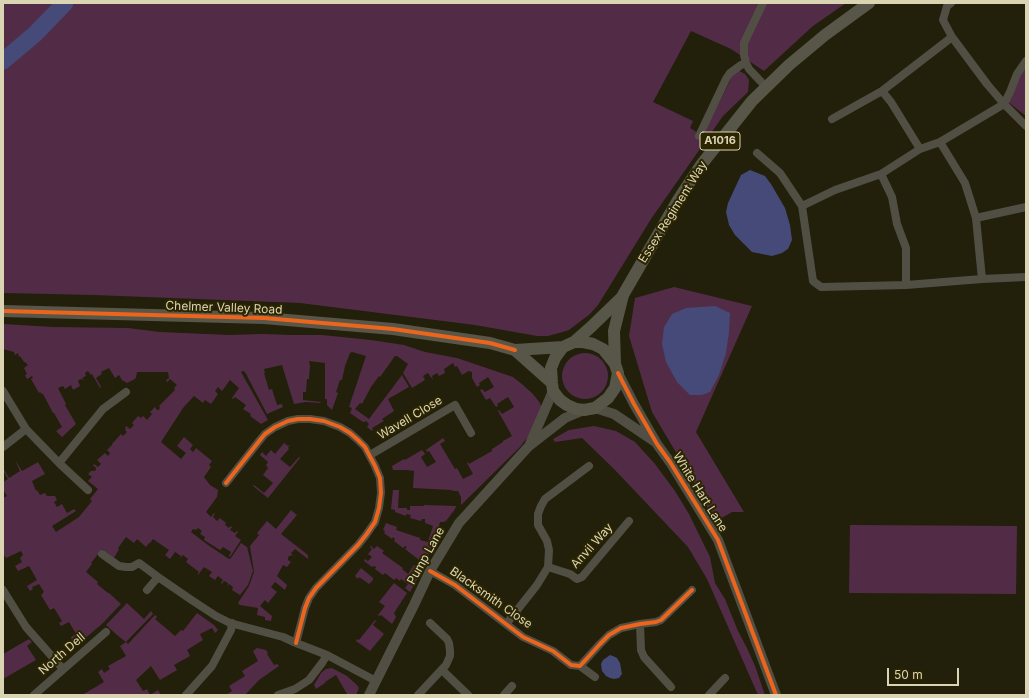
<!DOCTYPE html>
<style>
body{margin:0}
#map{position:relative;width:1029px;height:698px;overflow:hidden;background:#221f0b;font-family:Inter,sans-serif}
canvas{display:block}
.frame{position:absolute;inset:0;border:4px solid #dad4b3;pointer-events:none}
.scale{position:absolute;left:887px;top:668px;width:72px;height:18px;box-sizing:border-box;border:2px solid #dad4b3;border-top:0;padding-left:5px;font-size:12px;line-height:14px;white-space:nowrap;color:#dad4b3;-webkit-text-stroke:3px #2c2501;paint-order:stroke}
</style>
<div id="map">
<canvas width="1029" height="698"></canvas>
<div class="frame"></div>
<div class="scale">50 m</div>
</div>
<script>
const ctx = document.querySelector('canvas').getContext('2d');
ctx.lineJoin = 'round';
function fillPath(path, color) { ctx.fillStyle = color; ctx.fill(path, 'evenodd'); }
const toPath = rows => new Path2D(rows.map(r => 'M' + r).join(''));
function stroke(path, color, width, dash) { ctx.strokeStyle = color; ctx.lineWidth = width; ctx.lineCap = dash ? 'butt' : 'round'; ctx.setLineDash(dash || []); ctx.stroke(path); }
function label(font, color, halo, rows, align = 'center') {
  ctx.font = font + ' Inter,sans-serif'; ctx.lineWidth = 4; ctx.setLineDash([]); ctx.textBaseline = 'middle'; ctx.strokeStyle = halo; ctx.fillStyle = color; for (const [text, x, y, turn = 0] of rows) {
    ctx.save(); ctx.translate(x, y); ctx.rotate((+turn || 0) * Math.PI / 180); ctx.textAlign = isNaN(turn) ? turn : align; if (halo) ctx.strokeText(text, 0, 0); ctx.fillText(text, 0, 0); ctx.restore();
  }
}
fillPath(toPath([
 [3,3,846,3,813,26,764,71,731,49,691,31,653,102,693,121,690,128,698,133,706,129,736,69,745,74,749,80,748,92,723,116,651,219,598,305,590,314,569,330,559,333,548,336,537,336,475,325,300,303,94,295,3,293],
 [1026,66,1026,116,1008,102,1019,78],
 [674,287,752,306,696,432,744,512,732,512,715,522,693,481,652,412,629,336,635,298],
 [3,324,53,327,128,328,160,332,229,335,262,334,293,335,322,335,371,340,404,345,425,352,457,358,513,377,523,385,533,394,540,403,542,409,531,433,520,447,461,505,461,497,458,491,454,491,451,490,413,488,414,471,407,470,393,470,392,466,404,459,405,460,422,450,425,454,421,457,427,467,436,462,429,451,427,452,426,450,443,438,445,441,440,444,455,469,457,468,463,479,473,474,467,463,468,462,469,464,492,451,492,449,503,442,503,441,512,436,498,411,499,410,502,414,514,407,508,397,497,404,498,406,496,407,490,398,486,400,480,390,482,389,485,392,494,387,488,377,479,383,480,385,477,387,472,378,472,372,468,371,467,372,462,375,457,366,455,367,453,363,444,369,445,373,439,376,437,373,432,376,433,380,428,373,423,376,425,380,412,388,403,373,408,364,397,356,395,356,380,377,379,376,371,387,362,404,360,403,355,409,369,419,402,375,409,387,388,399,394,411,382,419,384,421,372,428,373,430,372,431,367,427,369,424,367,422,367,421,363,422,350,413,352,408,349,407,366,356,352,352,350,353,345,366,342,380,340,380,336,392,338,393,332,410,327,405,327,399,325,399,325,363,309,361,310,366,309,379,307,379,306,392,303,392,303,400,321,402,320,403,306,402,294,404,282,365,264,369,265,373,264,373,269,390,272,389,277,405,282,404,283,407,267,414,245,372,243,371,241,372,268,420,261,424,250,416,251,414,243,409,246,405,235,397,233,399,232,398,239,388,230,380,222,391,218,387,215,391,218,394,211,404,205,400,203,403,194,396,183,408,161,442,181,459,186,453,177,446,184,437,193,445,190,449,193,452,196,448,212,461,209,465,211,467,204,477,210,485,218,490,217,497,206,512,211,517,214,513,215,513,213,517,217,521,220,518,226,523,225,525,229,528,231,526,232,527,230,530,235,533,237,531,238,532,235,536,241,540,230,557,229,556,231,552,223,547,220,550,204,540,205,537,200,534,202,531,198,528,196,530,193,529,191,532,208,545,229,559,231,558,241,543,247,547,253,571,248,585,240,595,232,590,233,587,229,584,227,586,228,583,224,581,222,584,221,583,223,580,218,576,215,580,209,576,212,572,204,567,198,575,198,573,199,572,186,562,188,559,183,555,179,559,181,556,175,552,170,559,165,555,169,550,153,539,150,543,149,543,146,547,137,539,134,543,126,537,118,548,119,549,114,558,102,549,91,563,92,564,86,572,98,582,97,584,108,593,109,593,121,604,102,624,77,645,74,639,72,640,71,637,76,634,69,622,61,626,59,623,62,621,54,608,50,610,41,595,44,592,39,584,32,587,33,589,30,591,27,586,37,580,29,566,18,571,15,566,22,562,20,558,23,555,21,551,6,558,3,554,3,513,4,512,3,510,3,498,7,496,3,490,3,482,8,479,3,470,3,468,9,478,20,471,15,460,22,471,38,462,45,474,32,481,36,491,37,490,40,495,45,493,47,496,55,496,57,500,54,502,57,507,62,504,67,513,74,509,76,511,52,526,56,532,79,517,92,501,90,499,98,489,88,481,92,477,88,474,91,471,94,471,96,470,96,468,93,465,94,464,98,467,101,464,97,460,105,453,108,456,110,453,107,450,112,445,112,444,121,434,123,436,127,432,125,430,126,428,125,427,126,426,130,429,134,425,132,423,138,416,141,418,143,416,147,420,152,414,150,412,155,407,157,410,159,410,160,407,159,406,175,390,174,388,177,385,170,379,167,382,166,380,169,378,168,372,137,372,136,377,135,379,127,383,122,380,119,375,115,378,109,368,101,372,102,374,96,378,101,387,100,388,92,374,91,375,88,371,85,373,86,376,82,378,84,380,80,379,78,381,80,386,73,390,71,385,65,389,63,386,58,388,66,404,65,405,76,424,62,437,56,431,62,427,54,413,53,413,43,394,42,394,40,392,39,393,31,379,33,378,32,376,27,379,25,375,27,374,24,368,28,365,25,362,24,362,20,356,19,357,18,353,15,355,14,352,3,349],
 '562 376a23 23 0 1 1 46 0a23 23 0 1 1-46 0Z',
 [594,426,616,431,635,442,655,464,675,491,689,514,710,557,715,583,725,599,738,631,747,648,755,666,765,695,758,695,707,579,688,547,614,469,582,438,555,442,553,439,569,430],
 [284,443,288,446,290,445,288,448,289,449,280,459,290,467,299,457,300,458,268,498,253,486,254,485,264,493,273,483,263,475,268,468,266,465,268,462,260,455,262,452,266,456,271,450,275,454],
 [393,490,399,490,398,508,407,508,407,510,410,510,410,506,424,506,424,505,456,506,455,509,446,521,443,522,440,522,439,526,441,529,429,554,425,559,423,569,410,592,405,588,408,584,401,579,400,581,396,578,394,580,385,573,383,575,375,569,376,567,374,566,372,567,364,561,365,559,368,561,372,557,368,554,372,549,370,547,371,546,374,549,377,546,384,551,382,553,403,568,402,569,408,574,414,565,419,568,423,563,405,549,407,547,405,546,403,548,394,541,395,539,393,537,392,539,384,533,385,531,383,530,386,523,397,527,396,530,420,538,420,540,428,542,433,526,425,523,425,519,422,519,421,521,410,518,411,515,406,514,406,516,395,512,395,510,391,509],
 [291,510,297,515,281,534,308,555,308,559,295,549,291,553,295,558,292,555,289,556,288,558,288,560,291,562,287,567,283,565,277,576,287,585,285,590,275,582,271,587,277,592,268,603,265,600,260,606,272,616,271,621,265,620,265,617,257,615,258,608,240,605,238,603,249,586,254,572,250,546,259,535,257,533,267,521,276,529],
 [850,525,1017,526,1016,594,849,593],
 [361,568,373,578,373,580,369,584,359,577,358,579,355,576],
 [394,583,407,593,394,613,396,617,392,624,381,615,379,616,378,615,385,606,379,602],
 [127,603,144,619,151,611,153,614,126,642,128,644,155,615,157,617,155,619,175,636,181,630,183,631,197,613,214,625,218,630,215,633,212,628,200,634,203,640,187,650,190,656,174,665,177,670,160,680,151,666,136,680,143,691,147,689,150,695,158,690,161,695,82,695,104,682,98,672,102,669,104,673,110,669,108,666,126,656,120,646,126,642,117,635,106,625],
 [375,620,376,621,373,625,384,634,370,651,356,641,357,639,359,640],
 [29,639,32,642,27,646,36,660,3,679,3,654],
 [257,648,266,650,268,653,267,654,274,665,277,664,279,666,259,680,245,695,226,695,232,691,229,686,245,676,242,671,258,661,253,651],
 [332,668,347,676,357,685,359,688,356,695,346,695,347,694,336,675,325,682,325,683,316,689,314,685,321,673,326,669]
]), '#522c46');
fillPath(toPath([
 [750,170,765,176,771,184,785,208,790,225,792,240,788,249,782,253,772,256,752,252,735,235,729,225,726,212,728,203,741,175],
 [715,306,730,313,729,332,726,353,719,375,710,392,702,395,690,395,677,382,666,362,662,344,664,327,672,314,686,308],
 [610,655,613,656,617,658,620,663,622,674,619,678,614,679,610,678,606,676,602,671,601,664,603,660]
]), '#454a78');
stroke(toPath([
 [3,61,35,34,65,3]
]), '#454a78', 17);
stroke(toPath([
 [763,3,744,43,744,55,746,63,749,69,766,87],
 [951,3,947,6,943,20,952,37,987,84,1004,104,1026,126],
 [1026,61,1017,74,1010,92,1004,104,940,142,965,183,976,218,982,279,1026,277],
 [832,119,882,91],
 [699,136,726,79,730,73,741,65,746,63],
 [920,149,891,102,882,91,952,37],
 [757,153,780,173,802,206,813,281,821,287,906,285,982,279],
 [881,174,892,197,897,224,906,248,906,285],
 [802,206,835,190,881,174,920,149,940,142],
 [976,218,1026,207],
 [3,391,26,429,59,463,88,490],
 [3,447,26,429],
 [370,455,455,405,471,433],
 [59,463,103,409,126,392],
 [226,483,260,440,265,434,275,427,288,421,298,419,310,419,324,421,340,427,350,433,358,440,365,447,375,466,380,478,381,493,379,508,375,522,366,535,358,545,316,588,309,598,305,608,296,643],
 [102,554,119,566,126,567,132,567,139,563,158,577,193,601,216,616,230,623,283,637,296,643,327,655,376,681],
 [548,567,570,574,577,579,582,577,629,521],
 [430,571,455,585,523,637,553,651,571,665,580,666,600,644,609,635,621,628,640,624,656,622,661,620,692,590],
 [3,590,26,627,63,669],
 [147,590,158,577],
 [507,623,537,585,548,567,549,550,547,541,538,525,538,514,541,506,545,499,589,466],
 [640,624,641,650,644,657,671,687],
 [580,666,595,677],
 [442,670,468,695],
 [34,695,106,632],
 [186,695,212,666,231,630,232,623],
 [278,695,295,689,309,680,322,663,327,655],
 [418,695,446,665,450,656,450,651,449,643,447,639,430,623],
 [504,695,512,686],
 [709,695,725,678]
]), '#514f43', 8);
stroke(toPath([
 [618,373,634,404,657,444,670,462,718,540,776,695],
 [595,408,614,414,654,441],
 [530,444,553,391],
 [369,695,414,605,430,571,459,523,529,446,565,418,584,410]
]), '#514f43', 10);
stroke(toPath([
 [3,311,264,318,393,329,490,343,515,350,563,347],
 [574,342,583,342,593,344,603,349,615,364,618,373,615,388,608,398,595,408,584,410,576,409,567,405,560,400,553,391,552,383,551,368,555,358,563,347,574,342],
 [574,342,591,327,623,296],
 [515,350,552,383],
 [615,364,614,331,623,295,678,200,701,165,752,101,789,65,825,35,869,3]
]), '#585648', 12);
stroke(toPath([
 [3,311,264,318,393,329,490,343,515,350],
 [618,373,634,404,657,444,670,462,718,540,776,695],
 [226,483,260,440,265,434,275,427,288,421,298,419,310,419,324,421,340,427,350,433,358,440,365,447,375,466,380,478,381,493,379,508,375,522,366,535,358,545,316,588,309,598,305,608,296,643],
 [430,571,455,585,523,637,553,651,571,665,580,666,600,644,609,635,621,628,640,624,656,622,661,620,692,590]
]), '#eb651d', 4);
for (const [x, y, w] of [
 [720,141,40]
]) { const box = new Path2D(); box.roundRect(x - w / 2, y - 9, w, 18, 3); ctx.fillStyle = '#2c2501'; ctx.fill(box); stroke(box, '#dad4b3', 1); }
label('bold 11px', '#dad4b3', null, [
 ["A1016",720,141]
]);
label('12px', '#dad4b3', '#2c2501', [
 ["Essex Regiment Way",673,212,-58],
 ["Chelmer Valley Road",224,308,2],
 ["Wavell Close",410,418,-31],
 ["White Hart Lane",700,492,58],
 ["Anvil Way",592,546,-48],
 ["Pump Lane",426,556,-61],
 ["Blacksmith Close",491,598,35],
 ["North Dell",62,654,-41]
]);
</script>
